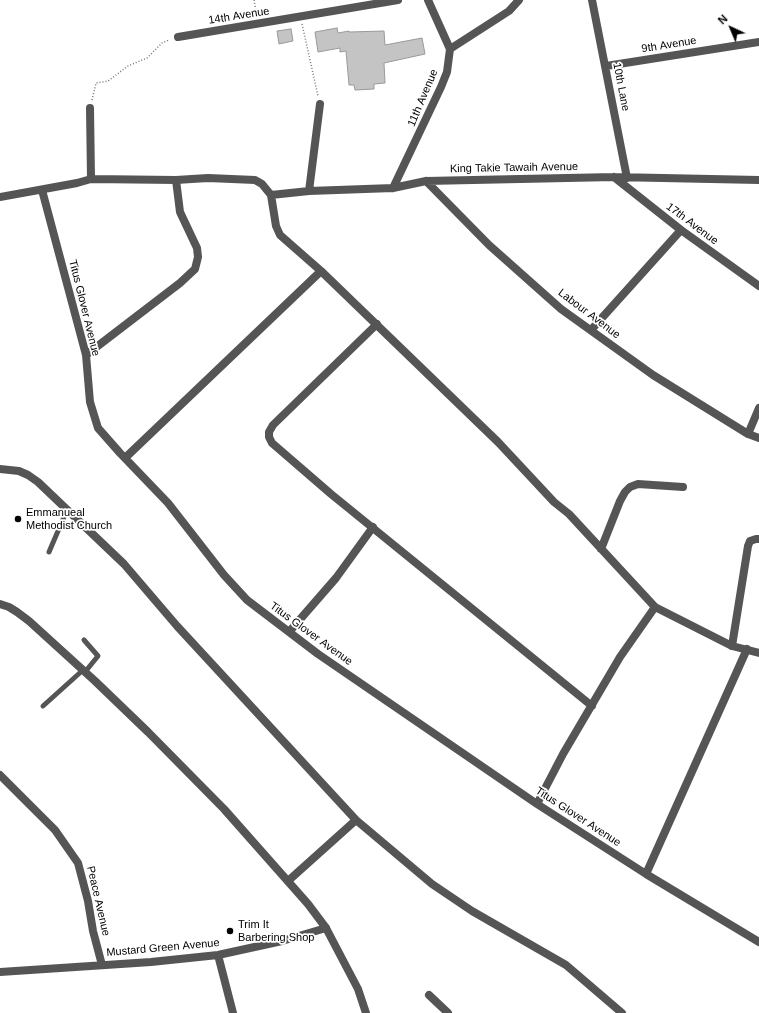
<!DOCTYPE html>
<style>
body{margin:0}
#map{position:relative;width:759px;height:1013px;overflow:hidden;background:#fff;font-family:Helvetica,sans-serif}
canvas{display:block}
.north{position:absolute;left:711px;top:8px;width:40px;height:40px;-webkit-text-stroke:3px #fff;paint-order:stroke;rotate:316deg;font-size:11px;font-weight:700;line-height:16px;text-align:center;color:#000}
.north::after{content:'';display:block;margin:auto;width:14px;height:18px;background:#000;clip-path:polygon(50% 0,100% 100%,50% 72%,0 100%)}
</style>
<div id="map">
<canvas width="759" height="1013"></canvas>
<div class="north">N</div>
</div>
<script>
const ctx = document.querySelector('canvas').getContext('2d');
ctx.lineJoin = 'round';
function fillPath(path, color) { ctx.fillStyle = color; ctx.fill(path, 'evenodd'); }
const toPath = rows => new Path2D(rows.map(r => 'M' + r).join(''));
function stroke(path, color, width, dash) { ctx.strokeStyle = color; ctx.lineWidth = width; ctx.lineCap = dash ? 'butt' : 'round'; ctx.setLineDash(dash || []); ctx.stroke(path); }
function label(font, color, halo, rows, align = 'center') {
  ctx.font = font + ' Helvetica,sans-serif'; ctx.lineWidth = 3.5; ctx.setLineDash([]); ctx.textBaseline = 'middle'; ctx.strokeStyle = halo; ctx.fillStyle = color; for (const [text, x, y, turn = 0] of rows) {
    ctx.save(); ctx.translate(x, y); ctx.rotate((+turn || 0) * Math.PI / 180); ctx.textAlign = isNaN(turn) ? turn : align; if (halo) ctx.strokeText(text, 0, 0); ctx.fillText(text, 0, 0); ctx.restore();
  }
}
const building = toPath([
 [337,28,338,33,349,31,349,32,384,31,385,45,422,38,425,54,384,63,385,83,374,84,374,89,355,90,354,85,349,85,346,51,340,52,340,48,318,52,315,32,337,28],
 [291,29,293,41,279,44,277,31,291,29]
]);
fillPath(building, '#c4c4c4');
stroke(building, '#999', 1);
stroke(toPath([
 [254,0,257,16],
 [302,24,318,96],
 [92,100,96,83,108,81,128,66,147,58,162,43,169,40]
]), '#777', 1.5, [1, 2]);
stroke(toPath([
 [49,552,67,510],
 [84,640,98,656,85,672],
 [43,706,83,670]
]), '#555', 5);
stroke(toPath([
 [428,0,450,49],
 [592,0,627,178],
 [178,37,398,0],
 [606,66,759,42],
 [90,108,91,179],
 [614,177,681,230,759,286],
 [426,181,489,245,561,309,653,375,748,434,759,438],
 [393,188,441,87,447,72,450,49,509,11,519,0],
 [42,190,86,355,90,402,98,428,120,453,168,503,224,575,247,600,318,654,537,804,646,874,759,942],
 [309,191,320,104],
 [271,195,309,191,393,188,426,181,614,177,759,180],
 [0,197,77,183,91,179,176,180,208,178,255,180,262,184,271,195,276,226,280,235,321,271,498,442,554,502,569,514,655,607,732,646,759,653],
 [377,324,273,425,269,432,269,437,272,443,331,494,592,706],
 [591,330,681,230],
 [86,355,180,283,195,269,198,257,197,248,180,212,176,180],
 [748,434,759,408],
 [125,458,321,271],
 [0,469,19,471,28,475,38,482,124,564,177,626,356,820,432,884,472,911,566,965,622,1013],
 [601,549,620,501,625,492,630,487,638,484,683,487],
 [289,632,336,578,373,527],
 [732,646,748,546,750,541,756,539,759,539],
 [0,775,55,830,78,863,88,901,93,931,102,965],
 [537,804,563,754,620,657,655,607],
 [646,874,747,649],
 [288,881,356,820],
 [218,955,233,1013],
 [0,972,151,962,218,955,282,941,326,928],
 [429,995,448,1013]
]), '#555', 8);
stroke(toPath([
 [0,604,9,607,17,612,29,621,95,681,148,732,224,809,308,904,326,928,358,989,366,1013]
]), '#555', 8);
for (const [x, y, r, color] of [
 [18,519,4,"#000"],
 [230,931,4,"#000"]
]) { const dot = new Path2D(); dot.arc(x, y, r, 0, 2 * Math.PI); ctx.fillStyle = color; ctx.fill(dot); stroke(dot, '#fff', 1.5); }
label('11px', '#000', '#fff', [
 ["14th Avenue",239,16,-9],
 ["9th Avenue",669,45,-9],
 ["10th Lane",621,87,79],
 ["11th Avenue",423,98,-67],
 ["King Takie Tawaih Avenue",514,168,-1],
 ["17th Avenue",692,224,37],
 ["Titus Glover Avenue",84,308,76],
 ["Labour Avenue",589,314,37],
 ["Titus Glover Avenue",311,634,36],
 ["Titus Glover Avenue",578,817,33],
 ["Peace Avenue",98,901,77],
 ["Mustard Green Avenue",163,948,-5]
]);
label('11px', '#000', '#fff', [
 ["Emmanueal",26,513],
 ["Methodist Church",26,526],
 ["Trim It",238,925],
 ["Barbering Shop",238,938]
], 'left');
</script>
